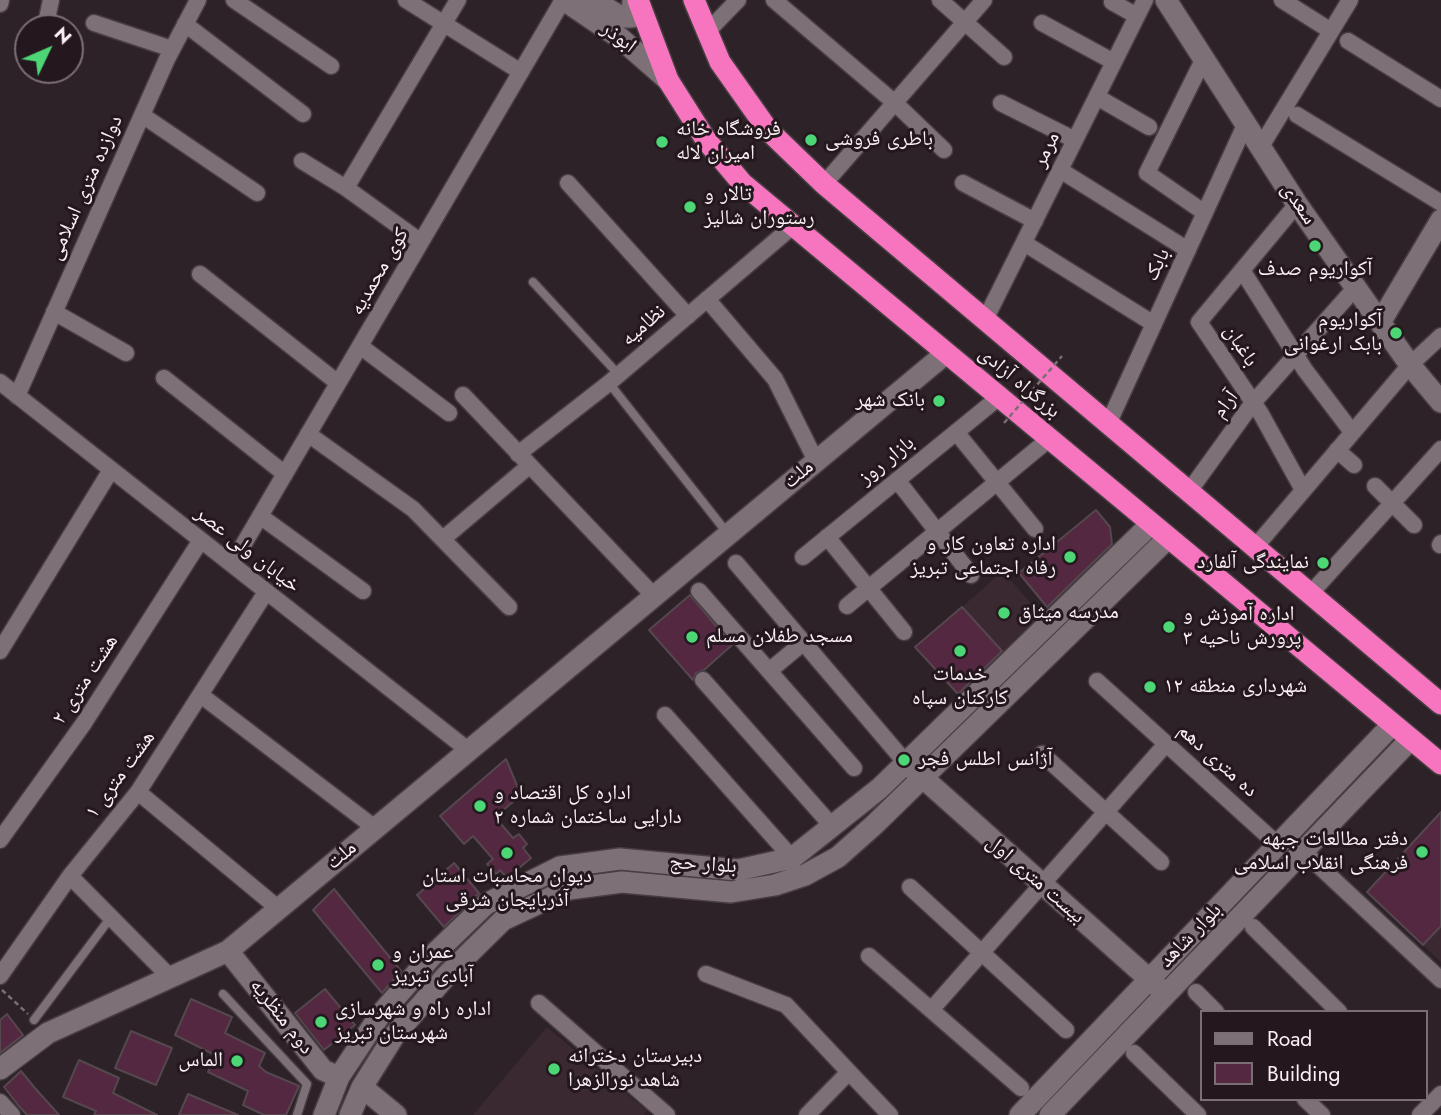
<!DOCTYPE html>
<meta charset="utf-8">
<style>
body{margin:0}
#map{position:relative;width:1441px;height:1115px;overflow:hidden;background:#2d2227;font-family:Jost,sans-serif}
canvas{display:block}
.legend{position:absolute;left:1200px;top:1010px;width:228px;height:91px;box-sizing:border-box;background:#24181e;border:2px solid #7a6f74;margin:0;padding:9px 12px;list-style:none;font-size:21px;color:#faf1f5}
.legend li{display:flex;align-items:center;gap:14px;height:35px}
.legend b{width:35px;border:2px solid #7a6f74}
.north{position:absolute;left:14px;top:14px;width:70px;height:70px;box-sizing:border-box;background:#24181e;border:2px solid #7a6f74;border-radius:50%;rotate:46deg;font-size:19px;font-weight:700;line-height:28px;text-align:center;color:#faf1f5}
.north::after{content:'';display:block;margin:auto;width:24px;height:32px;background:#4cd676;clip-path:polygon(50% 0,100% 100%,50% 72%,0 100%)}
</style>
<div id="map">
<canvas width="1441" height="1115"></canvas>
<ul class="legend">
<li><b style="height:9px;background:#7e7077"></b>Road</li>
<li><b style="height:19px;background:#532840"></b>Building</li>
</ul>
<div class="north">N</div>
</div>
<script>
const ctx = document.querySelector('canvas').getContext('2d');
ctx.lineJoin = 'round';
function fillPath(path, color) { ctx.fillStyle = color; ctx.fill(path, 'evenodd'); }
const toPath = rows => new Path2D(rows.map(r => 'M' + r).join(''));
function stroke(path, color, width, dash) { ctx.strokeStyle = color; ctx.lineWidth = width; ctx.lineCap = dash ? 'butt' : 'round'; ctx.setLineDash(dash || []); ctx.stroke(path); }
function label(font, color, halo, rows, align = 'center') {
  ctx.font = font + ' Jost,"Noto Naskh Arabic",sans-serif'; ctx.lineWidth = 6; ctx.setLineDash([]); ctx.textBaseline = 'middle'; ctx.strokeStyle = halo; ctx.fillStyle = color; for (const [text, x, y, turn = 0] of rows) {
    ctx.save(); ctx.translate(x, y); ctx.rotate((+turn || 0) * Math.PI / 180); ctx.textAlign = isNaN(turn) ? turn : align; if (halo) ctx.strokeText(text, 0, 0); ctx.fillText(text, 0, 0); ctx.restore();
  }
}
fillPath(toPath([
 [1003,571,1045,620,1005,654,962,607],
 [1441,926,1441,962,1423,945],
 [547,1027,647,1111,644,1115,473,1115]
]), '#3b2932');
const building = toPath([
 [1096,510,1110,527,1112,544,1047,607,1019,573,1096,510],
 [690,595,732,645,704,670,696,673,693,680,649,630,690,595],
 [962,607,1002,651,958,694,915,647,962,607],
 [506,759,521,795,495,817,513,838,519,834,527,844,523,848,531,858,507,878,500,870,496,874,487,864,493,859,473,836,464,844,440,816,506,759],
 [1441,812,1441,926,1423,945,1367,892,1441,812],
 [454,863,479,893,444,927,417,895,454,863],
 [334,889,401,971,382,993,313,910,334,889],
 [325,989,355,1025,324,1050,295,1013,325,989],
 [191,999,232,1017,225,1033,265,1053,259,1066,266,1072,299,1086,286,1115,264,1115,243,1105,248,1091,208,1072,215,1055,175,1035,191,999],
 [7,1014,23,1035,0,1053,0,1020,7,1014],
 [131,1031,172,1048,156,1085,115,1068,131,1031],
 [79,1060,119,1078,113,1093,157,1115,94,1115,96,1111,63,1097,79,1060],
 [21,1071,34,1087,59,1115,27,1115,18,1105,4,1087,21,1071],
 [188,1094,238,1115,179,1115,188,1094]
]);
fillPath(building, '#532840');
stroke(building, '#55474e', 2);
const lane = toPath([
 [533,282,619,375],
 [609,383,728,534],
 [223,994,307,1084,297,1115],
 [34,1020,111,917]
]);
const street = toPath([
 [234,0,331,66],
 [406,0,521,72],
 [774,0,895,103,944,150],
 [940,0,1004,57],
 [1282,0,1331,31],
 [1112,2,1137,16],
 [0,4,1,0],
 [94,23,172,49],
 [1042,23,1114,62],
 [185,24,303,114],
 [45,28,51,0],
 [707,32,738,0],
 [1348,41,1441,99],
 [1203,60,1147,173,1205,213],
 [36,71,36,70],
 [1097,97,1149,127],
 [1001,103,1075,140],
 [142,115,257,193],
 [1297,115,1441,203],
 [1260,148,1350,0],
 [302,161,346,188,421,242],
 [1060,170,1188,250],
 [568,183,688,316],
 [963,183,1035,221],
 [824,184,984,0],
 [346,188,458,0],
 [1297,204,1199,322,1261,414,1303,490],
 [1024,243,1154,324],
 [1242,270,1305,370,1352,432],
 [200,274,338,383],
 [707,299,775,379,816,461],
 [54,312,126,353],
 [986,318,1145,0],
 [360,346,449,413],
 [164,378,285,474],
 [0,382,468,750],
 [463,395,654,596],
 [17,396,167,59,198,0],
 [1109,422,1245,125],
 [956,432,1035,529],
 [308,434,413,509,509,607],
 [1337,450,1354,465],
 [518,454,609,383,793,226],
 [897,480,971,575],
 [1375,486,1414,525],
 [1190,490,1252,404,1356,287],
 [260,516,363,591],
 [827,537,904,632],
 [444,538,529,466],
 [1440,545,1441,543],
 [1256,546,1410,365,1441,336],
 [803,557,998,398],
 [736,563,906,763],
 [232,564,563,0],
 [699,591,854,768],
 [1311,593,1441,449],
 [847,606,1048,440],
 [0,651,111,470],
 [769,671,804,642],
 [703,680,832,826],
 [1097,681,1278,845],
 [202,696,375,828],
 [665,715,792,858],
 [1042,754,1161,862],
 [138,792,279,909],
 [0,840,84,723,201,540],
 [1303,851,1441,980],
 [70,876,171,978],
 [910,887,1066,1030],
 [1253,927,1339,1012],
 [869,956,1021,1088],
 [706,974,786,1005,849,1072],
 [0,976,70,876,138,792,266,592],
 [1196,992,1216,1012],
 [539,1003,667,1115],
 [931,1010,1166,744],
 [1134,1053,1198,1115],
 [1305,1099,1322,1115],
 [0,1102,12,1115],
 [807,1115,849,1072,890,1115],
 [1420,1115,1441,1094]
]);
const secondary = toPath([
 [564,0,620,38,668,80],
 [593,0,621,17,632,17,633,0],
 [1166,0,1297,204,1410,365,1441,402],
 [1381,321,1441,220],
 [913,769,1158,987],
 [228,951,323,1070,339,1077],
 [0,1069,48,1033,228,951,945,354],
 [362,1087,396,1115],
 [324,1115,339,1077,380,1015,430,958,486,904,560,867,620,859,738,870,792,858,880,788,1150,525],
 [350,1115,362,1087,394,1036,447,975,503,920,569,889,622,882,731,892,775,885,805,875,838,857,874,825,1167,539],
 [1020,1115,1391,726],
 [1050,1115,1409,741]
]);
const highway = toPath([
 [638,0,668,80,706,140,742,183,1441,764],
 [694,0,720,62,768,130,824,184,1441,704]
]);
stroke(lane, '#473e42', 11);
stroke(street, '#473e42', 19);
stroke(secondary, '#473e42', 24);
stroke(highway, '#473e42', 24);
stroke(toPath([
 [2,990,28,1014]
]), '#796f74', 2.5, [5, 3.5]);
stroke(lane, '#7e7077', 8);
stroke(street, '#7e7077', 16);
stroke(secondary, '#7e7077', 21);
stroke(highway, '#f775bf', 21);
stroke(toPath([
 [1004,423,1062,356]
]), '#796f74', 2.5, [5, 3.5]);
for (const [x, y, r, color] of [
 [811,140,7,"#4cd676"],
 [662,142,7,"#4cd676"],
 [690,207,7,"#4cd676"],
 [1315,246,7,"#4cd676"],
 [1396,333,7,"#4cd676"],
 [939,401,7,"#4cd676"],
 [1070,557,7,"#4cd676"],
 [1323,563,7,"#4cd676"],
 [1004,613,7,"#4cd676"],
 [1169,627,7,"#4cd676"],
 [692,637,7,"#4cd676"],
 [960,651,7,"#4cd676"],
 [1150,687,7,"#4cd676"],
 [904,760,7,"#4cd676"],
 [480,806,7,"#4cd676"],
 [1422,852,7,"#4cd676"],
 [507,853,7,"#4cd676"],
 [378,965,7,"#4cd676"],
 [321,1022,7,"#4cd676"],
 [237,1061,7,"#4cd676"],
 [554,1069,7,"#4cd676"]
]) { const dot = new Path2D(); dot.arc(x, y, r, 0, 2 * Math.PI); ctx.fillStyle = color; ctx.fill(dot); stroke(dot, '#24181e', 2.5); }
label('21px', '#faf1f5', '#24181e', [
 ["ابوذر",618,38,37],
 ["مرمر",1047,150,-64],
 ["دوازده متری اسلامی",86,188,-66],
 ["سعدی",1298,204,56],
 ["بابک",1158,265,-65],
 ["کوی محمدیه",380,272,-60],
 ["نظامیه",644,326,-41],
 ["باغبان",1240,346,57],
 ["بزرگراه آزادی",1019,383,40],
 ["آرام",1226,405,-53],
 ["بازار روز",887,461,-39],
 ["ملت",799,475,-40],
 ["خیابان ولی عصر",247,550,38],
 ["هشت متری ۲",86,680,-57],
 ["ده متری دهم",1217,761,42],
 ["هشت متری ۱",121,775,-54],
 ["ملت",342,856,-40],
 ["بلوار حج",703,865,4],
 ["بیست متری اول",1035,880,41],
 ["بلوار شاهد",1191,936,-46],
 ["دوم منظریه",281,1017,52]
]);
label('21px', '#faf1f5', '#24181e', [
 ["فروشگاه خانه",676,130],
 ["امیران لاله",676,154],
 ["باطری فروشی",825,140],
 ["تالار و",704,195],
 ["رستوران شالیز",704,219],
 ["آکواریوم صدف",1315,270,"center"],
 ["آکواریوم",1382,321,"right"],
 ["بابک ارغوانی",1382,345,"right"],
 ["بانک شهر",925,401,"right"],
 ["اداره تعاون کار و",1056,545,"right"],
 ["رفاه اجتماعی تبریز",1056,569,"right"],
 ["نمایندگی آلفارد",1309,563,"right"],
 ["مدرسه میثاق",1018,613],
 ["اداره آموزش و",1183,615],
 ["پرورش ناحیه ۳",1183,639],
 ["مسجد طفلان مسلم",706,637],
 ["خدمات",960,675,"center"],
 ["کارکنان سپاه",960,699,"center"],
 ["شهرداری منطقه ۱۲",1164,687],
 ["آژانس اطلس فجر",918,760],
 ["اداره کل اقتصاد و",494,794],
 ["دارایی ساختمان شماره ۲",494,818],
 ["دفتر مطالعات جبهه",1408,840,"right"],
 ["فرهنگی انقلاب اسلامی",1408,864,"right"],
 ["دیوان محاسبات استان",507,877,"center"],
 ["آذربایجان شرقی",507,901,"center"],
 ["عمران و",392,953],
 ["آبادی تبریز",392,977],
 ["اداره راه و شهرسازی",335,1010],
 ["شهرستان تبریز",335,1034],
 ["دبیرستان دخترانه",568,1057],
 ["شاهد نورالزهرا",568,1081],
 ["الماس",223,1061,"right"]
], 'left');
</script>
